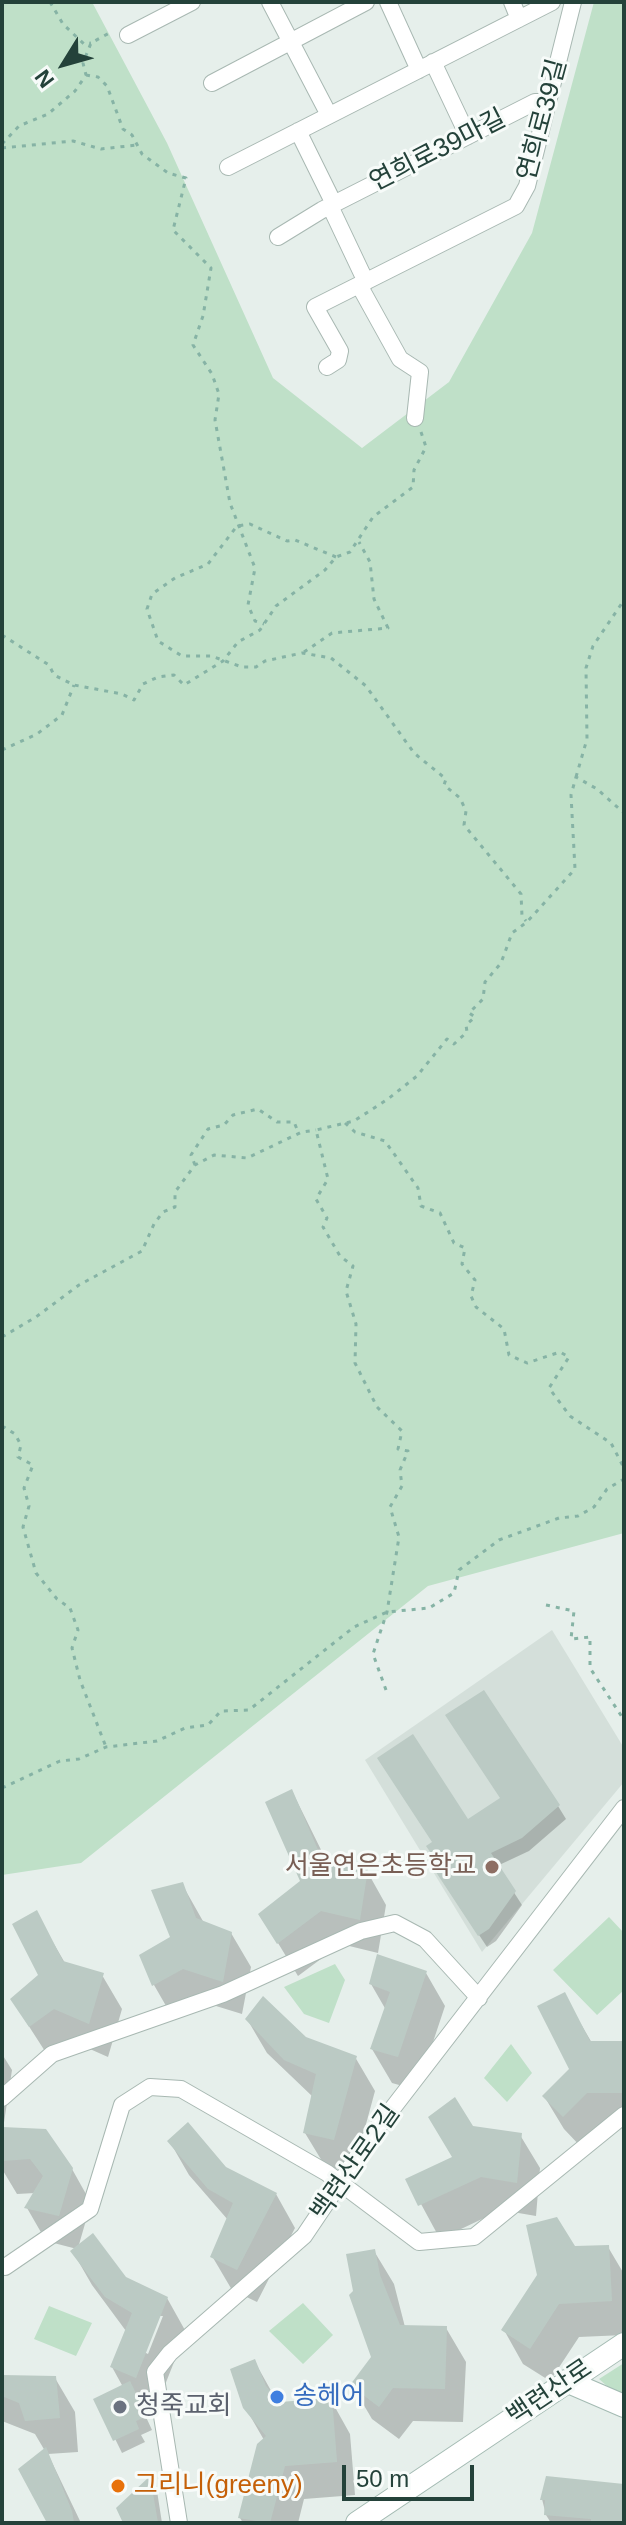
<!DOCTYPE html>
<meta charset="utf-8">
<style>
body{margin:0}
#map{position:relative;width:626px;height:2525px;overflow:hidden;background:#e6efeb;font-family:Helvetica,sans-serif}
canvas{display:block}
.frame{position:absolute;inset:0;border:4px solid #24423a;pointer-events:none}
.north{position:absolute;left:24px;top:24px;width:80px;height:80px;-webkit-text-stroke:6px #f7fbf9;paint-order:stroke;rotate:233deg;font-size:22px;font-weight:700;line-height:32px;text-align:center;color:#24423a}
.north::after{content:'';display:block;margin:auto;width:28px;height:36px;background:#24423a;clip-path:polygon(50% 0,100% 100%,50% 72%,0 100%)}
.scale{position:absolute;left:342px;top:2465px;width:132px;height:36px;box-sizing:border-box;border:4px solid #24423a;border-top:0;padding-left:10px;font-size:24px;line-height:28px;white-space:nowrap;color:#24423a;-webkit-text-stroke:6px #f7fbf9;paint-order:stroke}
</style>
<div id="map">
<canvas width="626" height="2525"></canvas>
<div class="frame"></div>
<div class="north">N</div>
<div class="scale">50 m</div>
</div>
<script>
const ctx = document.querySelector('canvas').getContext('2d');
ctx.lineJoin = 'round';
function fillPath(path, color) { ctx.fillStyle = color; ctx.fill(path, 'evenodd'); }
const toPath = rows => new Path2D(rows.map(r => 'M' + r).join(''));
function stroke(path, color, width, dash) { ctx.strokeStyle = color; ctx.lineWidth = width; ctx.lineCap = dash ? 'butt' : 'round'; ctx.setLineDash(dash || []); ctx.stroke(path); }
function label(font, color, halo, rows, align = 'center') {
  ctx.font = font + ' Helvetica,"Noto Sans KR",sans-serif'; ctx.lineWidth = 6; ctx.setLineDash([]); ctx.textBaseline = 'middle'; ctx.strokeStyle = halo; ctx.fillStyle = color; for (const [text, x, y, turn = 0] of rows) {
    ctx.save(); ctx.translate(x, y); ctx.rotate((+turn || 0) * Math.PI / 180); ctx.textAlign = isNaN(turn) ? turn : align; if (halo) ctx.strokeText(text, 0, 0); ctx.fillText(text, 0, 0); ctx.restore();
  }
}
fillPath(toPath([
 [552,1630,624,1748,624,1782,482,1952,365,1760]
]), '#d4dfda');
fillPath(toPath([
 [2,2,92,2,167,143,273,378,362,448,449,382,532,233,594,2,624,2,624,1533,428,1586,81,1863,2,1875],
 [609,1917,624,1933,624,1990,597,2015,553,1970],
 [335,1964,345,1980,329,2023,304,2014,284,1987],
 [511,2044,532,2073,507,2102,484,2078],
 [303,2303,333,2335,303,2364,269,2331],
 [49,2306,92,2323,76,2356,34,2339],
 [624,2363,624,2401,599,2379]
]), '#bfe0c8');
fillPath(toPath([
 [292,1791,329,1866,367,1871,386,1905,378,1953,341,1944,298,1976,261,1915,302,1882],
 [558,1806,566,1819,529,1851,497,1866,522,1905,496,1941,487,1947,440,1876,468,1821],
 [182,1884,204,1923,231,1933,251,1967,242,2014,203,2002,173,2018,154,1985,142,1956,173,1938],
 [36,1913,65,1963,102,1975,122,2009,108,2057,74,2042,50,2059,12,2000,41,1976],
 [426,1973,445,2006,417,2090,392,2083,372,2049,386,2010,371,1984],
 [564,1995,592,2043,624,2043,624,2126,606,2126,583,2149,564,2129,544,2096,572,2069],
 [247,2019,355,2057,375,2091,353,2172,325,2166,305,2133,313,2097,267,2053],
 [2,2054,12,2070,3,2129,72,2169,91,2203,78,2248,125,2278,167,2298,186,2332,155,2410,140,2404,152,2430,141,2435,145,2442,122,2453,96,2400,123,2387,112,2367,126,2331,92,2285,73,2252,77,2249,46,2241,27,2208,35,2193,17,2194,2,2169],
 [158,2316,163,2316,148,2354,144,2352],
 [471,2128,520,2135,540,2168,536,2216,501,2210,440,2239,408,2180,454,2158],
 [170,2142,276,2194,295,2228,257,2302,232,2290,212,2256,228,2220,189,2175],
 [608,2247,624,2274,624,2335,579,2337,550,2381,523,2364,504,2330,574,2248],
 [374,2251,394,2284,405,2327,446,2328,466,2362,463,2422,413,2421,399,2439,372,2419,352,2385,374,2357,355,2291],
 [255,2362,279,2405,331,2400,350,2434,355,2495,304,2499,298,2523,243,2523,240,2518,264,2440,245,2407],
 [2,2377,55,2378,75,2412,78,2452,48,2454,81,2523,49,2523,45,2451,35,2434,2,2421],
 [150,2479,157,2491,162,2523,125,2523],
 [624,2486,624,2523,551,2523,546,2515,542,2499]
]), '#0003');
fillPath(toPath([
 [484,1690,560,1805,522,1838,491,1853,516,1891,489,1929,478,1936,430,1863,435,1859,426,1846,432,1842,377,1758,413,1734,468,1819,500,1798,445,1715],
 [292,1789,324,1864,368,1869,360,1920,321,1911,277,1944,258,1914,300,1881,265,1802],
 [183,1882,196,1918,232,1932,223,1982,183,1969,152,1986,139,1955,170,1937,151,1890],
 [37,1910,63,1961,104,1973,89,2024,54,2009,29,2027,10,1999,38,1975,12,1924],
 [377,1954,427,1971,398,2057,370,2049,390,1992,369,1984],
 [565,1992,590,2041,624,2041,624,2093,587,2093,563,2117,542,2096,569,2069,537,2006],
 [263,1996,306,2037,357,2056,334,2140,303,2133,316,2074,284,2060,245,2019],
 [455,2097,473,2126,522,2133,517,2183,481,2177,418,2206,405,2179,452,2157,428,2117],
 [188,2122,226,2167,277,2193,237,2270,210,2257,233,2203,208,2189,167,2141],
 [2,2127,46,2129,73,2168,59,2216,24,2208,43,2176,30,2159,2,2161],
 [557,2217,575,2246,609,2245,612,2301,559,2304,530,2349,501,2330,537,2275,526,2225],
 [93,2233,126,2277,168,2297,136,2378,110,2367,132,2313,105,2297,70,2251],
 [375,2249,380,2275,400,2325,447,2326,445,2389,393,2388,379,2407,350,2385,371,2357,349,2295,353,2291,346,2254],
 [255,2359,266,2386,280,2402,332,2398,337,2462,285,2466,270,2523,238,2518,257,2444,266,2436,243,2408,230,2369],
 [2,2375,56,2376,60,2418,25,2421,19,2403,2,2396],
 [130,2381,147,2416,136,2421,139,2429,113,2441,93,2399],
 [46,2447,72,2511,74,2523,47,2523,18,2469],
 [150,2476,158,2523,123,2523,116,2508],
 [546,2476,624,2484,624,2523,591,2523,591,2519,544,2515,545,2500,540,2500]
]), '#bbcac4');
const street = toPath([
 [270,2,329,115],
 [388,2,419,70],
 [512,2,519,19],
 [128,35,192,2],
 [433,62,468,136],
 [212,83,366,2],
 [298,131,334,204],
 [228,167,552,2],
 [330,206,366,282],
 [278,237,322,210,535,102,548,102],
 [359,285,400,359,420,372,415,418],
 [327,367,338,360,340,351,315,307,516,206,527,186,573,2],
 [2,2098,52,2054,223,1994,361,1931,395,1923,425,1939,479,1998],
 [5,2267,90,2209,122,2105,150,2087,181,2089,327,2173,419,2242,474,2237,624,2115],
 [179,2523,155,2372,170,2353,304,2236,372,2135,624,1808]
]);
const secondary = toPath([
 [566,2381,624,2406],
 [357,2523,624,2344]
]);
stroke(street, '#a8b8b2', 18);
stroke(secondary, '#a4bbb3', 24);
stroke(toPath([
 [50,2,63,24,84,44,91,43],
 [86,75,98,77,107,86,123,129,132,135,142,154,168,173,186,178,173,230,211,268,203,316,193,345,212,374,219,394,215,420,230,503,255,568,248,605,255,621,264,624],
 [2,144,19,126,48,114,75,91,86,75,83,63,91,43,113,31],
 [2,148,73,141,101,149,137,145],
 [336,557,295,540,287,541,250,524,237,526,208,564,175,578,152,594,147,609,158,641,182,656,211,656,242,667,256,667,265,661,302,653,331,658,366,686,414,753,446,779,444,785,460,798,466,811,464,825,521,894,522,916,526,921],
 [2,635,49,665,54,675,74,685,122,694,134,700,143,684,158,677,174,675,184,685,223,661,238,642,260,630,276,606,325,570,336,557,350,552,373,517,413,487,414,470,426,447,421,432],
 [304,652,332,633,388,628,374,599,370,562,359,542],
 [2,750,37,734,62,715,74,685],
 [576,777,587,739,586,668,593,646,624,600],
 [345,1123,355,1132,385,1141,418,1188,421,1206,440,1213,454,1243,465,1248,462,1264,475,1280,471,1296,476,1307,504,1329,509,1355,527,1363,560,1352,569,1357,549,1388,570,1416,611,1443,624,1468],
 [195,1165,191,1155,208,1129,224,1125,233,1115,258,1109,277,1122,294,1122,299,1134],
 [2,1337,36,1317,79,1285,142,1251,154,1224,163,1212,175,1207,175,1192,195,1165,214,1155,247,1158,302,1132,316,1130],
 [2,1426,15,1434,21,1445,18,1457,33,1465,24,1488,29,1506,23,1527,36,1573,57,1599,70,1608,78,1630,72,1648,80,1680,106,1747],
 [546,1605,574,1611,571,1639,590,1637,590,1668,624,1720],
 [386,1690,373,1654,387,1612,399,1537,390,1507,402,1486,400,1470,408,1451,398,1449,402,1431,377,1407,355,1363,356,1324,346,1291,353,1266,340,1256,323,1227,327,1218,316,1199,328,1179,316,1130,354,1121,388,1099,417,1076,447,1039,454,1044,467,1032,466,1025,475,1017,469,1013,483,999,485,982,501,963,512,933,527,922,575,869,571,795,576,777,597,789,624,813],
 [2,1788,60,1761,79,1759,106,1747,157,1741,185,1728,208,1725,221,1711,249,1710,354,1627,387,1612,429,1608,454,1593,459,1570,499,1540,559,1518,578,1516,594,1507,607,1489,624,1479]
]), '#86b3a5', 3, [4, 6]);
stroke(street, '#fff', 16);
stroke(secondary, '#fff', 22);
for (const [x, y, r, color] of [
 [492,1867,8,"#8d6e63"],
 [277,2397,8,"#3f7fe0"],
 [120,2407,8,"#6b7280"],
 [118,2486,8,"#e8710a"]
]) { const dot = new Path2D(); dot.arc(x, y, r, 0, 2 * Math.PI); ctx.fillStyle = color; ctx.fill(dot); stroke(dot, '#f7fbf9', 3); }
label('26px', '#24423a', '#f7fbf9', [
 ["연희로39길",543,120,-75],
 ["연희로39마길",438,151,-27],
 ["백련산로2길",356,2163,-55],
 ["백련산로",550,2393,-34]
]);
label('26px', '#785e54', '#f7fbf9', [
 ["서울연은초등학교",476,1867]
], 'right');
label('26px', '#366cbe', '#f7fbf9', [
 ["송헤어",293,2397]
], 'left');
label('26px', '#5b616d', '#f7fbf9', [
 ["청죽교회",136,2407]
], 'left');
label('26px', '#c56008', '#f7fbf9', [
 ["그리니(greeny)",134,2486]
], 'left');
</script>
